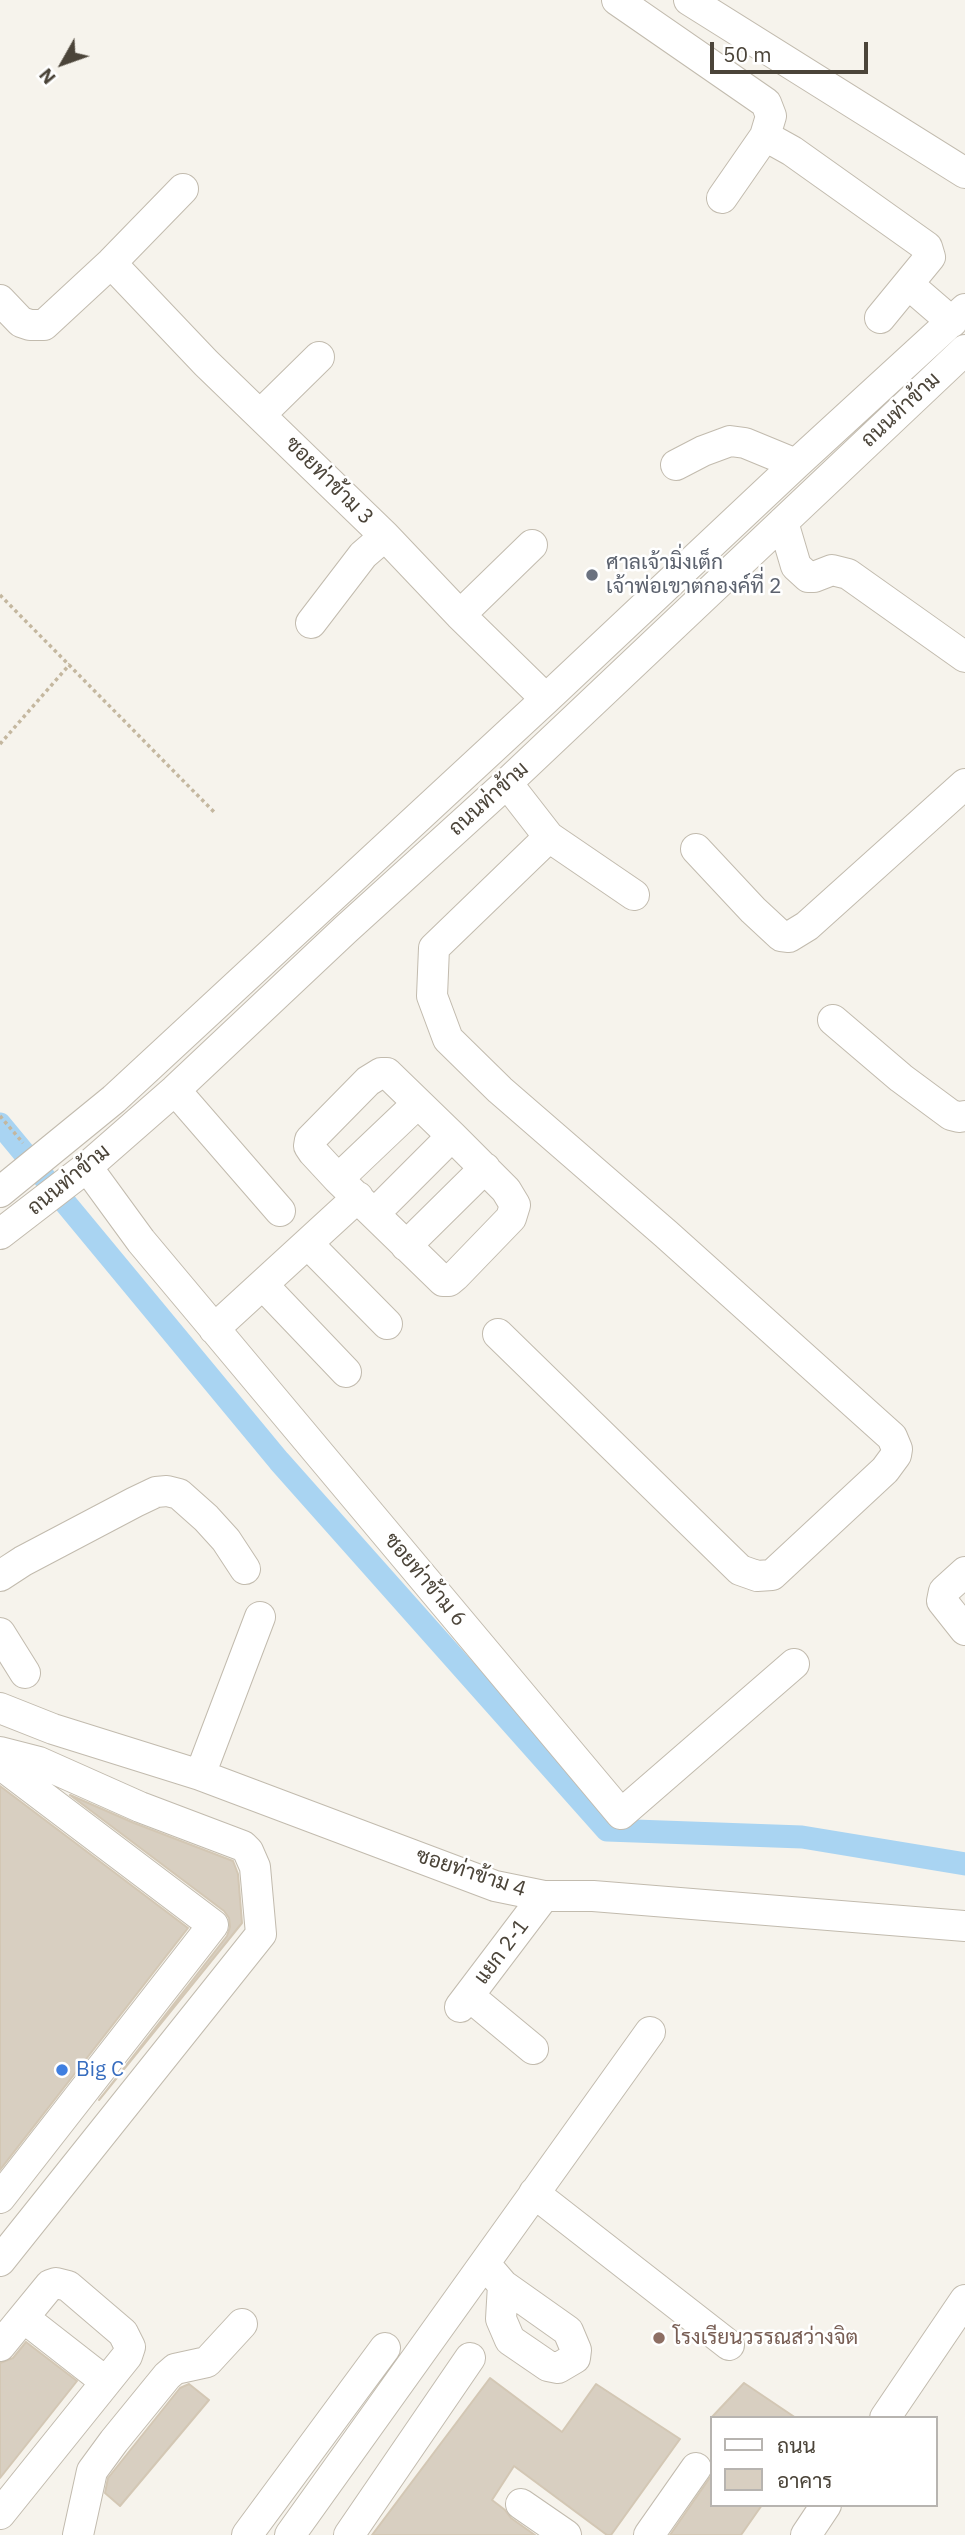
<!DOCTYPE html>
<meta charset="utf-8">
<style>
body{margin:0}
#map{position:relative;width:965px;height:2535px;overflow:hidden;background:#f6f3ec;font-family:"IBM Plex Sans",Sarabun,sans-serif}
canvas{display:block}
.legend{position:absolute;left:710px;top:2416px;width:228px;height:91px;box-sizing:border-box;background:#fff;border:2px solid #b7b4b0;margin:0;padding:9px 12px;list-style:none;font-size:21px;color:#4b4439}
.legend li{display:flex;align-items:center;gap:14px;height:35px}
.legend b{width:35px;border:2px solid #b7b4b0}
.north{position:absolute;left:28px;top:28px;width:70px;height:70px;-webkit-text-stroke:5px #fff;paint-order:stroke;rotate:230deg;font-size:19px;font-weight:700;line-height:28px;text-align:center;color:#4b4439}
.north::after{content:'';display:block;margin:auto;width:24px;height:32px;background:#4b4439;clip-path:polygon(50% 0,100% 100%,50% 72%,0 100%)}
.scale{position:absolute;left:710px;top:42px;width:158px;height:32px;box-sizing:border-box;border:4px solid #4b4439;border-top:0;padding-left:9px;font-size:21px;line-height:24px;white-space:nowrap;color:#4b4439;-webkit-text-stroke:5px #fff;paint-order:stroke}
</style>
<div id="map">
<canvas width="965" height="2535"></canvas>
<ul class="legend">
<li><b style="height:9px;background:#fff"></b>ถนน</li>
<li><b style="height:19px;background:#d8cfc1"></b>อาคาร</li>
</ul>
<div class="north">N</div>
<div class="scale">50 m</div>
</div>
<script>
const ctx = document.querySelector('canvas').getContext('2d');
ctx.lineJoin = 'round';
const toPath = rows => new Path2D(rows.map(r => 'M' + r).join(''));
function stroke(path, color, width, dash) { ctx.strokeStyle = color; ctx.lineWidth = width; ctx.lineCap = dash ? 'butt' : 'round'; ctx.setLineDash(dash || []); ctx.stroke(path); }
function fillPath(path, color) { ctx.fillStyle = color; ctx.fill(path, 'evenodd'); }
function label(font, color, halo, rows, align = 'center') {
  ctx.font = font + ' "IBM Plex Sans",Sarabun,sans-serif'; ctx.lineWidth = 5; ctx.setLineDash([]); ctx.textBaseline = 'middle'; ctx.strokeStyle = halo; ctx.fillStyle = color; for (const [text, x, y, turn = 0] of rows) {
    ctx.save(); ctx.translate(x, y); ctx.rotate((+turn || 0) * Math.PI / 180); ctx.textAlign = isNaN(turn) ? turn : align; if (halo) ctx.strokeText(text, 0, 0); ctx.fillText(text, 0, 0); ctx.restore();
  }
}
stroke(toPath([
 [0,1124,279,1461,607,1830,802,1837,965,1864]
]), '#a9d4f2', 23);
const building = toPath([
 [0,1786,188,1928,0,2170,0,1786],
 [70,1795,134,1823,233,1861,238,1874,242,1923,99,2100,227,1936,230,1927,229,1918,224,1911,70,1795],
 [26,2342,77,2381,0,2478,0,2363,13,2358,26,2342],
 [490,2378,562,2432,596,2384,680,2439,611,2535,607,2535,514,2466,492,2500,505,2510,511,2518,535,2535,372,2535,490,2378],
 [744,2383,796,2418,711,2418,744,2383],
 [189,2384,209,2400,120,2506,105,2493,108,2478,180,2388,189,2384],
 [711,2476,711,2505,762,2505,741,2535,670,2535,711,2476]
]);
fillPath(building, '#d8cfc1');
stroke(building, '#d3c7b4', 2);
const minor = toPath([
 [617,0,766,103,771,116,765,136],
 [689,0,965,173],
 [722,198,765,136,792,151,927,247,930,257,880,318],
 [111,263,206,363,385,536,460,615,546,699],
 [908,284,952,322],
 [0,300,21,322,30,325,44,325,111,263,183,189],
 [261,414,319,357],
 [676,465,703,451,730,441,745,443,796,464],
 [783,522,796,566,808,577,814,577,832,570,848,574,965,657],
 [460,615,532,545],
 [311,623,363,555,385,536],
 [507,783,549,837,634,895],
 [696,849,753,910,781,936,789,937,807,926,965,784],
 [833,1020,901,1078,951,1115,959,1117,965,1116],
 [175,1090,280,1211],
 [87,1167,141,1241,621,1814,794,1664],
 [338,1179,313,1152,309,1146,310,1140,368,1081,381,1073,387,1073,452,1136,506,1190,515,1205,511,1218,455,1276,449,1281,443,1281,338,1179,418,1103],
 [0,1192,114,1099,546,699,796,464,965,309],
 [374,1214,452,1136],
 [0,1234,87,1167,175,1090,345,930,507,783,965,350],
 [308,1244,387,1324],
 [406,1246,485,1168],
 [263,1285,346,1372],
 [214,1329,358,1197],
 [498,1334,740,1570,757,1576,772,1575,885,1470,896,1455,897,1449,892,1437,666,1234,500,1090,448,1039,432,996,434,948,549,837],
 [965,1572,944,1591,942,1601,965,1630],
 [0,1576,23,1561,135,1502,156,1492,167,1491,179,1494,206,1518,226,1540,245,1569],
 [0,1633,25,1673],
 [0,1708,53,1729,200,1775,495,1886,544,1896,593,1896,965,1926],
 [0,1752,39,1762,140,1807,243,1846,248,1851,255,1867,261,1934,0,2261],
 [0,1764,213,1925,0,2198],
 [200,1775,260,1617],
 [469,1996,533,2049],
 [460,2007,544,1896],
 [534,2193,729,2345],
 [485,2264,503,2285,568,2331,576,2350,575,2358,558,2368,548,2366,510,2340,501,2319,503,2285],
 [24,2318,106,2382],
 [0,2346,50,2285,56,2283,68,2286,123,2333,130,2347,127,2356,0,2514],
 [885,2418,965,2300],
 [521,2504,566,2535],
 [78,2535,92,2471,114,2441,167,2376,175,2369,207,2362,242,2324],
 [247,2535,385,2348],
 [290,2535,650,2032],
 [349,2535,470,2358],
 [649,2535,696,2468],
 [806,2535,826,2505]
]);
stroke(minor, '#c2bbae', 32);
stroke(toPath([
 [0,595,216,814],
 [0,744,70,664],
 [0,1116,23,1143]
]), '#c4b79f', 3.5, [3.5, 3.5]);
stroke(minor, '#fff', 30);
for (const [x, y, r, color] of [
 [592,575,7,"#6b7280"],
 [62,2070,7,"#3f7fe0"],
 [659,2338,7,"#8d6e63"]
]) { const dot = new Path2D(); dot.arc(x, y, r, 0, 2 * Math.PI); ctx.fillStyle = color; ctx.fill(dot); stroke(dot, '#fff', 2.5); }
label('21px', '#4b4439', '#fff', [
 ["ถนนท่าข้าม",901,410,-43],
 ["ซอยท่าข้าม 3",329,481,45],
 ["ถนนท่าข้าม",489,799,-42],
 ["ถนนท่าข้าม",69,1180,-39],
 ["ซอยท่าข้าม 6",425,1580,50],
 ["ซอยท่าข้าม 4",471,1873,18],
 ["แยก 2-1",502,1952,-53]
]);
label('21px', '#5b616d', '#fff', [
 ["ศาลเจ้ามิ่งเต็ก",606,563],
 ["เจ้าพ่อเขาตกองค์ที่ 2",606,587]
], 'left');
label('21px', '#366cbe', '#fff', [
 ["Big C",76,2070]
], 'left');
label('21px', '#785e54', '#fff', [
 ["โรงเรียนวรรณสว่างจิต",673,2338]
], 'left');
</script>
